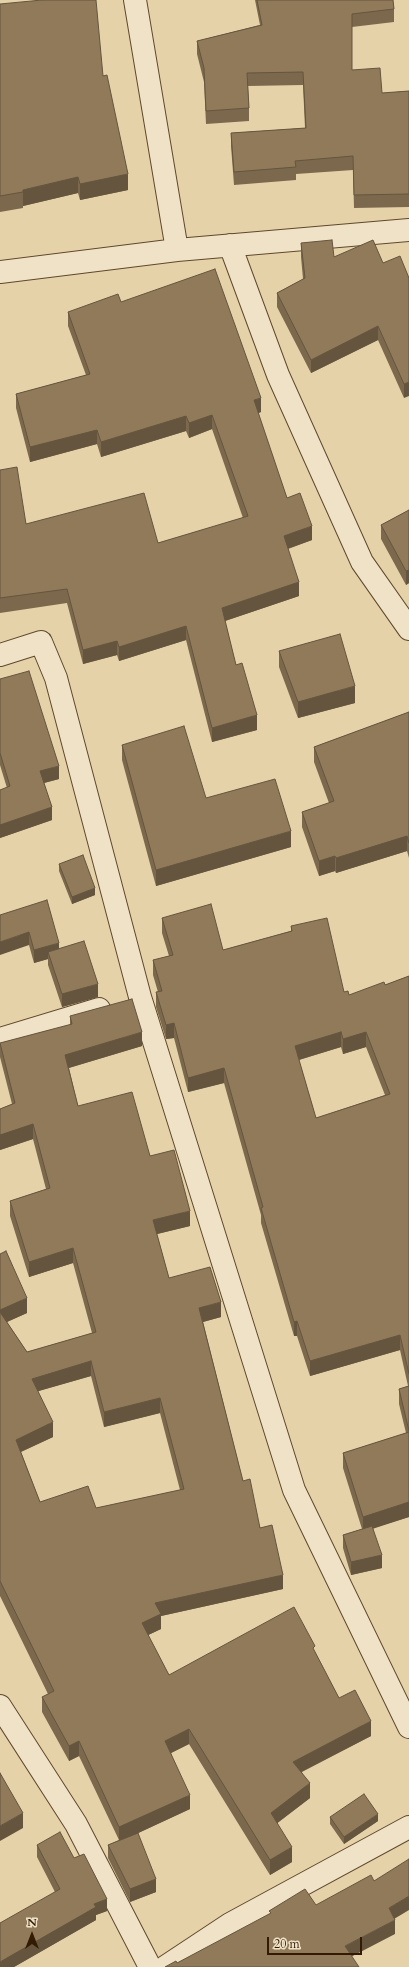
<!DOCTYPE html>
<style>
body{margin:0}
#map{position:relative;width:409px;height:1967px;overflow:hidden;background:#e6d2a9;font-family:Cardo,serif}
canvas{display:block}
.north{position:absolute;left:12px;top:1915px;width:40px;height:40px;-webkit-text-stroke:3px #efe2c7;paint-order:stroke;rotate:0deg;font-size:11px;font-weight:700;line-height:16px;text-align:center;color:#321a03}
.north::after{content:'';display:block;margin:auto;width:14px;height:18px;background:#321a03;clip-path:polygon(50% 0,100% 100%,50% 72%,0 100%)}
.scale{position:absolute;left:267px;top:1937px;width:95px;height:18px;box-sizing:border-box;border:2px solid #321a03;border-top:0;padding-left:5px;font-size:12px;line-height:14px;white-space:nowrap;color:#321a03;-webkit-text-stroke:3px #efe2c7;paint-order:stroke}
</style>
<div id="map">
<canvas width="409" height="1967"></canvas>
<div class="north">N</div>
<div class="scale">20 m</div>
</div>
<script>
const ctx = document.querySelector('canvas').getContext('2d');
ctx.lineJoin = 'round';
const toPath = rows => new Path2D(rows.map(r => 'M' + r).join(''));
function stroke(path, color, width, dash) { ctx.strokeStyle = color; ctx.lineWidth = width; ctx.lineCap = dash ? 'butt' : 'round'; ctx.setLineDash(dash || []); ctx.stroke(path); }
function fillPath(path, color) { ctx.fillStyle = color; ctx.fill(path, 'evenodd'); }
const minor = toPath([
 [135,0,177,250],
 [230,245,278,375,362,562,409,629],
 [0,272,177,250,409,230],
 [0,655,41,642,56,678,140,997,294,1490,409,1727],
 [0,1039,99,1009],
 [0,1706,76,1824,150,1967],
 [165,1967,230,1924,409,1827]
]);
stroke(minor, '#5f482c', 24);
stroke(minor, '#efe2c7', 22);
fillPath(toPath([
 [255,0,393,0,394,9,394,22,352,27,352,70,382,93,409,91,409,207,354,208,353,170,296,174,296,180,234,185,231,146,231,133,305,128,303,85,248,86,249,108,249,121,206,124,204,82,197,54,197,41,260,25],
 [0,4,103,76,128,190,80,200,78,193,23,206,23,208,0,212],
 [301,243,334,257,383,263,409,278,404,398,378,340,311,373,277,307,277,293,303,279,301,257],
 [121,302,261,412,258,413,287,498,312,540,288,549,299,596,225,621,236,665,257,730,212,742,186,640,119,661,117,655,83,664,67,603,0,613,0,470,26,524,158,543,243,518,212,429,189,438,186,431,101,457,97,444,30,462,16,408,16,394,86,375,68,326,68,312],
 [409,510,409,583,406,585,381,539,381,525],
 [279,651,355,703,298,718,279,667],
 [0,679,59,779,44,783,52,820,0,838,0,790,7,788,0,765],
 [409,712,409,858,407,851,336,873,335,871,319,876,302,827,302,812,329,803,314,762,314,747],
 [122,745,206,798,291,847,156,886,122,760],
 [59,864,95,895,72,904,59,871],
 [0,915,59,948,98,997,62,1007,48,965,48,959,34,963,29,945],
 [162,918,223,950,291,931,291,926,344,992,349,995,385,985,409,976,409,1517,373,1528,382,1568,351,1575,343,1548,343,1535,362,1529,343,1468,343,1453,406,1433,399,1404,399,1389,408,1386,400,1350,310,1376,297,1336,294,1336,261,1223,261,1215,224,1083,188,1092,174,1038,166,1039,156,1007,156,992,158,992,153,975,153,960,169,956,162,933],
 [341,1047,343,1054,366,1047,385,1095,316,1118,299,1060],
 [70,1016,142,1046,69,1068,78,1106,150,1156,190,1226,157,1234,169,1278,221,1317,203,1322,243,1481,283,1589,161,1616,161,1629,148,1635,169,1675,315,1652,339,1698,371,1736,302,1772,310,1798,277,1823,292,1862,270,1875,189,1744,171,1753,190,1809,138,1833,156,1892,130,1902,108,1858,108,1845,119,1840,79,1756,69,1761,42,1712,42,1697,48,1694,0,1596,0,1254,27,1313,7,1322,27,1352,92,1333,73,1263,29,1277,10,1216,10,1201,46,1189,33,1139,0,1150,0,1109,12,1104,0,1057,0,1043,70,1025],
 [91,1376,104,1427,160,1413,180,1490,96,1508,40,1502,21,1452,53,1437,38,1391],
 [330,1817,378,1821,344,1844,330,1824],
 [37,1845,74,1858,107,1911,96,1915,96,1920,14,1967,0,1967,55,1892,37,1857]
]), '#7c694d');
fillPath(toPath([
 [128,174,128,190,80,200,80,184],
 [78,177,78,193,23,206,23,190],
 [378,326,378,340,311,373,311,360],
 [409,382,409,396,404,398,404,384],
 [261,398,261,412,254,415,254,400],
 [212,415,212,429,189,438,189,423],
 [186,416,186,431,101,457,101,442],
 [97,430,97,444,30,462,30,447],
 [312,526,312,540,284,550,284,536],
 [409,570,409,583,406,585,406,571],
 [299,582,299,596,222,622,222,608],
 [186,626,186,640,119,661,119,647],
 [117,641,117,655,83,664,83,650],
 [355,686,355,703,298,718,298,702],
 [257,715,257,730,212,742,212,728],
 [59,766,59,779,40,784,40,771],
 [52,807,52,820,0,838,0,825],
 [291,831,291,847,156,886,156,870],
 [407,836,407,851,336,873,336,858],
 [335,856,335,871,319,876,319,861],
 [95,888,95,895,72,904,72,897],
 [29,932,29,945,0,955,0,942],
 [59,943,59,956,48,952,48,959,34,963,34,950],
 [98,984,98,997,62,1007,62,994],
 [174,1023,174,1038,166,1039,166,1025],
 [142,1032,142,1046,65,1069,65,1055],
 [341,1032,341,1047,295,1061,295,1046],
 [366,1032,366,1047,343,1054,343,1039],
 [224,1068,224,1083,188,1092,188,1078],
 [33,1124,33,1139,0,1150,0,1135],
 [190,1211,190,1226,153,1235,153,1220],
 [73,1248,73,1263,29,1277,29,1262],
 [27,1298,27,1313,0,1325,0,1310],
 [221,1302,221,1317,199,1323,199,1308],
 [297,1321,297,1336,294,1336,294,1322],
 [400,1335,400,1350,310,1376,310,1361],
 [91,1361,91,1376,32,1393,32,1379],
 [160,1398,160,1413,104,1427,104,1412],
 [53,1422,53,1437,16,1454,16,1440],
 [409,1502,409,1517,363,1532,363,1517],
 [382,1555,382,1568,351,1575,351,1562],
 [283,1575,283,1589,161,1616,161,1629,142,1638,142,1623,155,1603],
 [371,1721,371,1736,293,1776,293,1762],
 [189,1729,189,1744,165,1756,165,1741],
 [79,1741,79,1756,69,1761,69,1746],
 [310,1783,310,1798,271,1828,271,1813],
 [190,1795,190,1809,119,1842,119,1827],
 [23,1813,23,1828,0,1841,0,1826],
 [378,1814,378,1821,344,1844,344,1837],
 [292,1847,292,1862,270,1875,270,1860],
 [156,1879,156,1892,130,1902,130,1889],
 [409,1896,409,1910,389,1922,389,1908],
 [107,1899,107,1911,96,1915,96,1920,14,1967,0,1967,0,1962,94,1904],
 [395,1920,395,1934,345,1960,345,1946]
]), '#65553e');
const building = toPath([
 [42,0,96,0,103,76,107,75,128,174,80,184,78,177,23,190,23,192,0,196,0,4,42,0],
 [257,0,393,0,394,9,352,14,352,70,380,68,382,93,409,91,409,194,354,195,353,156,295,161,296,167,234,172,231,133,306,128,303,72,247,73,249,108,206,111,204,68,197,41,262,25,257,0],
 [332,240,334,257,373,240,383,263,400,256,409,278,409,382,404,384,378,326,311,360,277,293,305,278,301,243,332,240],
 [215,269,261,398,254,400,287,498,300,493,312,526,284,536,299,582,222,608,236,665,242,663,257,715,212,728,186,626,119,647,117,641,83,650,67,589,0,598,0,470,17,467,26,524,144,493,158,543,248,516,212,415,189,423,186,416,101,442,97,430,30,447,16,394,90,374,68,312,118,294,121,302,215,269],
 [409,510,409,570,406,571,381,525,409,510],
 [340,634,355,686,298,702,279,651,340,634],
 [29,671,59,766,40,771,52,807,0,825,0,790,10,786,0,753,0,679,29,671],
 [409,712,409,843,407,836,336,858,335,856,319,861,302,812,334,801,314,747,409,712],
 [184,726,206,798,275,779,291,831,156,870,122,745,184,726],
 [83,855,95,888,72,897,59,864,83,855],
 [47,900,59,943,34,950,29,932,0,942,0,915,47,900],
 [211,904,223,950,292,931,291,926,327,918,344,992,348,991,349,995,384,982,385,985,409,976,409,1374,400,1335,310,1361,297,1321,294,1322,261,1208,263,1207,224,1068,188,1078,174,1023,166,1025,156,992,162,991,153,960,173,955,162,918,211,904],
 [341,1032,343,1039,366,1032,390,1094,316,1118,295,1046,341,1032],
 [84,941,98,984,62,994,48,952,84,941],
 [132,999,142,1032,65,1055,78,1106,132,1092,150,1156,174,1150,190,1211,153,1220,169,1278,210,1267,221,1302,199,1308,243,1481,250,1479,260,1528,272,1525,283,1575,155,1603,161,1614,142,1623,169,1675,294,1607,315,1646,313,1648,339,1698,355,1690,371,1721,293,1762,310,1783,271,1813,292,1847,270,1860,189,1729,165,1741,190,1795,119,1827,79,1741,69,1746,42,1697,54,1691,0,1581,0,1312,27,1352,96,1332,73,1248,29,1262,10,1201,50,1188,33,1124,0,1135,0,1109,15,1103,0,1043,72,1024,70,1016,132,999],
 [91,1361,104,1412,160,1398,184,1489,96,1508,88,1486,40,1502,16,1440,53,1422,32,1379,91,1361],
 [6,1251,27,1298,0,1310,0,1254,6,1251],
 [409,1386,409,1431,399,1389,409,1386],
 [409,1432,409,1502,363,1517,343,1453,409,1432],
 [372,1526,382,1555,351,1562,343,1535,372,1526],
 [0,1773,23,1813,0,1826,0,1773],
 [364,1794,378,1814,344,1837,330,1817,364,1794],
 [60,1832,74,1858,84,1854,107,1899,94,1904,96,1907,0,1962,0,1923,60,1889,37,1845,60,1832],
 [138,1833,156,1879,130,1889,108,1845,138,1833],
 [409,1859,409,1896,389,1908,395,1920,345,1946,359,1967,165,1967,176,1961,177,1963,271,1913,269,1911,305,1889,316,1905,371,1875,374,1881,409,1859]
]);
fillPath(building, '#907a59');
stroke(building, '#65553e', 1);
</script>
